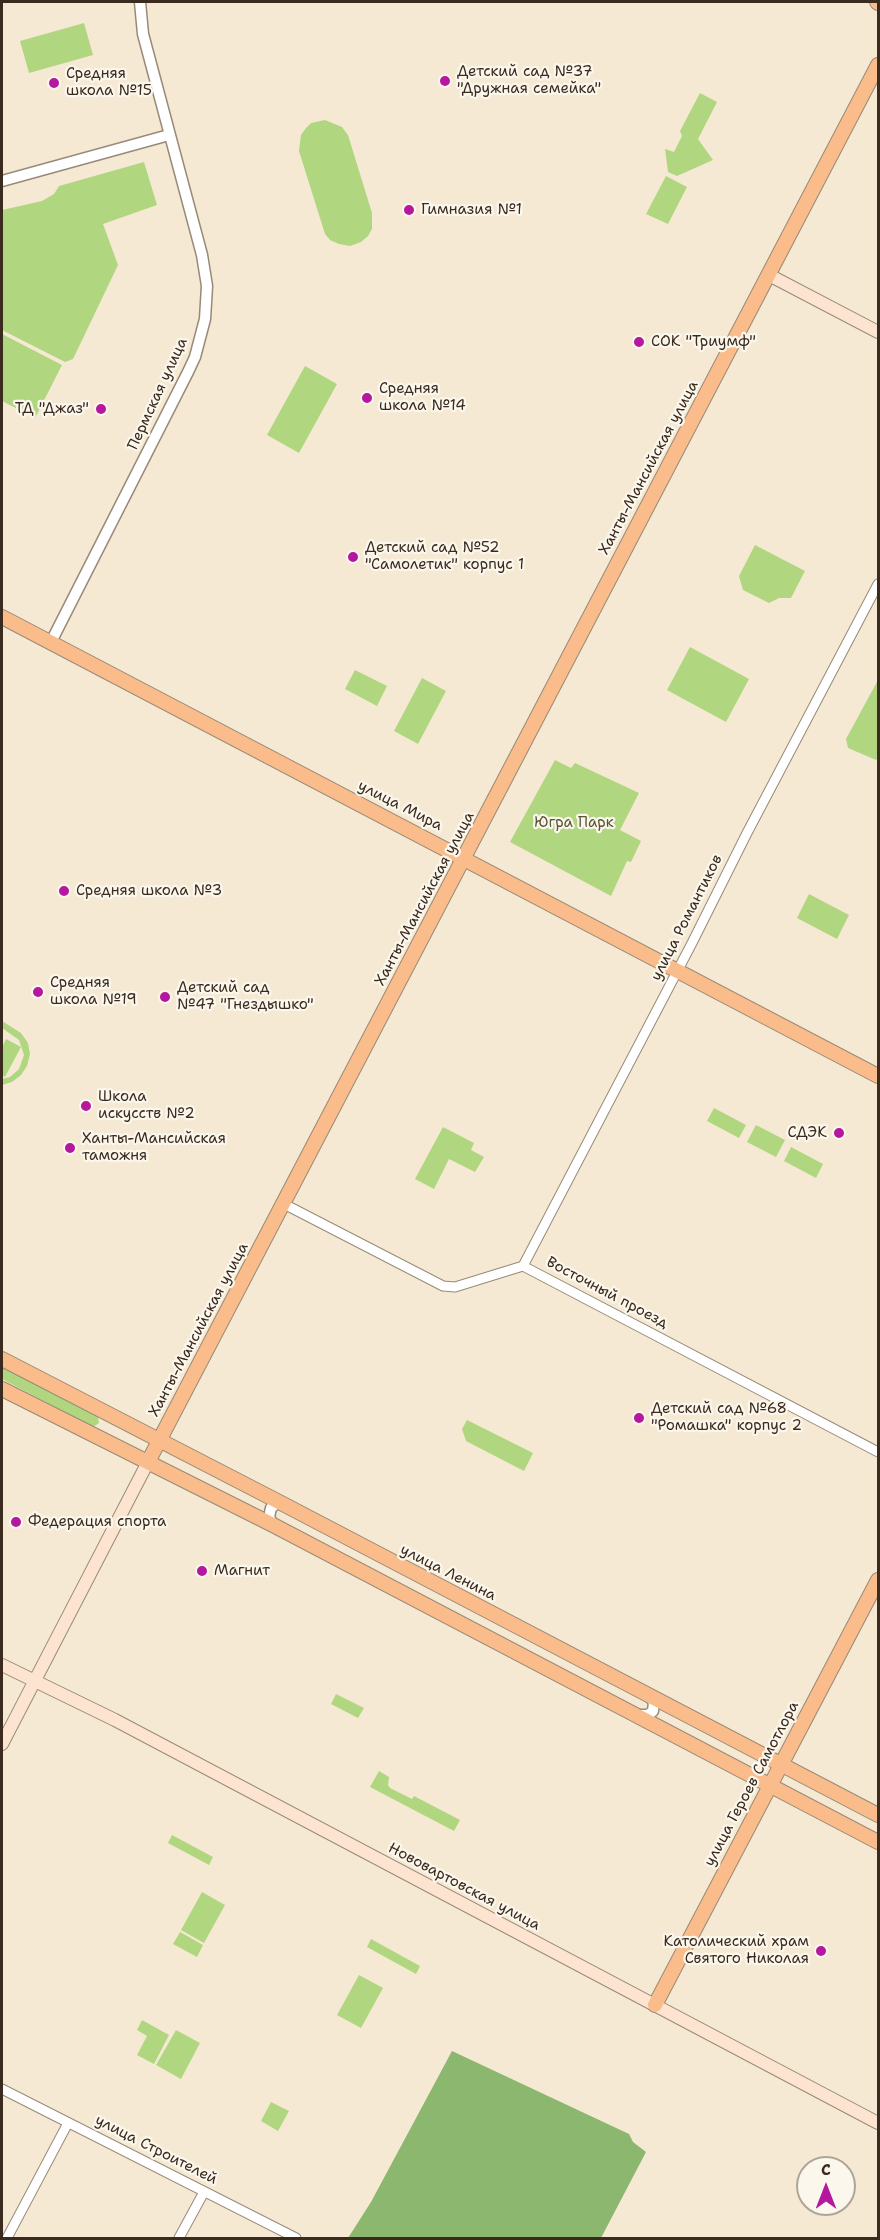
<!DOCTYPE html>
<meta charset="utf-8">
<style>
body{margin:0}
#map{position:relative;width:880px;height:2240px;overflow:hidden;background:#f6e9d3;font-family:"Shantell Sans",sans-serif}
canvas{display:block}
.frame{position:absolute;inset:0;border:3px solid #3b2a1e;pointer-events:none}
.north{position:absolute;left:796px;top:2156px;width:60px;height:60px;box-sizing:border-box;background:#fbf7ec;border:2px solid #aea59a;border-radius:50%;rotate:0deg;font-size:16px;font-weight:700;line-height:24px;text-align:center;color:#3b2a1e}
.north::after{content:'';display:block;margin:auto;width:21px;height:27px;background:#b5179e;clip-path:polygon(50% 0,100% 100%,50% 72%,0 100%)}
</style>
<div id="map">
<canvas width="880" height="2240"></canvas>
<div class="frame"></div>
<div class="north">С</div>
</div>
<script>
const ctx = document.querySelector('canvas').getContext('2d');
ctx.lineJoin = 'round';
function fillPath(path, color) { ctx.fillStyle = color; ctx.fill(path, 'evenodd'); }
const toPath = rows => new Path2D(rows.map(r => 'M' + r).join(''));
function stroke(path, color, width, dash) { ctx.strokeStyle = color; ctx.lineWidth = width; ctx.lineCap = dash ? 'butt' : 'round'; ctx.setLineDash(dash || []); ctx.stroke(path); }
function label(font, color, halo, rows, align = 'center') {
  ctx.font = font + ' "Shantell Sans",sans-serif'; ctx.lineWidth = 4.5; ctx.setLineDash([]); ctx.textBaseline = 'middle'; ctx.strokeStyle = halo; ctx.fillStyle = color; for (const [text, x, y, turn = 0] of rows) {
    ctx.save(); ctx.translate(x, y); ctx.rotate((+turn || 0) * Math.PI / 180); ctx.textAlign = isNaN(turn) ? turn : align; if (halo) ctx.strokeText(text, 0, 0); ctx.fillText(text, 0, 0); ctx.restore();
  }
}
fillPath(toPath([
 [84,23,93,55,29,73,20,41],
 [700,93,717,102,698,139,713,160,677,176,668,172,665,149,674,152,682,136,680,131],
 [325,120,342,127,348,135,372,213,372,229,368,236,361,242,350,246,339,244,330,240,325,234,299,151,301,135,306,128,311,123],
 [144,162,157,205,103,224,118,265,73,359,65,362,2,330,2,210,42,201,54,194,59,186],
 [666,176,687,187,668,224,646,214],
 [2,334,62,365,35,418,2,401],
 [305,366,337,384,299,453,267,435],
 [755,545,805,571,791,598,779,598,769,603,743,590,739,576],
 [690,647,749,679,726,722,667,690],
 [355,670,387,686,377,706,345,689],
 [422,678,446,691,418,744,394,731],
 [878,680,878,758,876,760,848,748,846,739],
 [555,760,571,768,575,763,639,793,620,830,641,841,631,862,627,861,611,896,510,842],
 [809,894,849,915,837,939,797,918],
 [2,1021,21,1033,28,1043,30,1054,27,1066,21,1075,12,1082,2,1085,2,1079,10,1077,19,1069,24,1055,19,1040,2,1028],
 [6,1039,21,1047,5,1077,2,1075,2,1047],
 [714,1108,746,1125,739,1138,707,1121],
 [756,1125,785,1140,776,1157,747,1142],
 [443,1127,474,1143,471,1150,484,1157,475,1172,449,1159,434,1189,415,1179],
 [791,1147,823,1164,816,1178,784,1161],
 [2,1367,98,1417,99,1423,93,1427,2,1379],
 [467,1420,533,1453,524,1471,466,1441,462,1429],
 [336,1694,364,1708,358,1718,331,1704],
 [379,1771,389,1777,388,1785,390,1788,412,1799,414,1796,460,1820,454,1831,370,1787],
 [172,1835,213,1857,209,1865,168,1843],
 [202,1892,225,1905,204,1943,181,1930],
 [180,1932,203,1945,197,1957,173,1944],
 [371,1939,420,1966,416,1974,367,1947],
 [359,1975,383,1988,361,2028,337,2015],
 [142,2020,169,2035,154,2064,137,2055,147,2036,137,2030],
 [176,2030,200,2043,181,2079,156,2065],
 [271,2102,289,2111,278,2131,261,2121]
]), '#b0d680');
fillPath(toPath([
 [452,2051,629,2134,633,2142,646,2152,601,2238,348,2238,371,2202]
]), '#8cb76e');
const minor = toPath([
 [284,1204,443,1286,455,1287,523,1266,878,1452],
 [523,1266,692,943,747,833,878,584],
 [2,2089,296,2238],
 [7,2238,68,2123],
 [179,2238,204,2192]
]);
const tertiary = toPath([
 [2,181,169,135],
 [51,642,188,372,195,357,205,319,207,286,202,255,143,34,140,2],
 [273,1525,269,1517,271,1508,276,1504,283,1504],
 [638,1715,648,1715,653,1711,654,1702,648,1695]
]);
const secondary = toPath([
 [769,275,878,332],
 [2,1665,115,1720,878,2123],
 [2,1744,148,1462]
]);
const primary = toPath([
 [877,2,878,3],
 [2,617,878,1076],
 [2,1359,283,1504,878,1815],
 [2,1389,273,1525,878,1842],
 [148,1462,878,65],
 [655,2005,878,1580]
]);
stroke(minor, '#988a78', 11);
stroke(tertiary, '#988a78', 13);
stroke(secondary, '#988a78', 14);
stroke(primary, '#988a78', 16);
stroke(minor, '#fff', 9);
stroke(tertiary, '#fff', 10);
stroke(secondary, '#fde4d0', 12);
stroke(primary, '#f9bc8a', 14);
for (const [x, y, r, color] of [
 [445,81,6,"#b5179e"],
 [54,83,6,"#b5179e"],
 [409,210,6,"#b5179e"],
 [639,342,6,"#b5179e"],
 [367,398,6,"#b5179e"],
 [101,409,6,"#b5179e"],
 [353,557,6,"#b5179e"],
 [64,891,6,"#b5179e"],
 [38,992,6,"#b5179e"],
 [165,997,6,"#b5179e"],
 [86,1106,6,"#b5179e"],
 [839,1133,6,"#b5179e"],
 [70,1148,6,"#b5179e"],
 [639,1418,6,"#b5179e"],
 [16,1522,6,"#b5179e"],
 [202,1571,6,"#b5179e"],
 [821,1951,6,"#b5179e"]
]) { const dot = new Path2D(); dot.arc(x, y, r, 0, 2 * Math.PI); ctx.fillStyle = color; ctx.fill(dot); stroke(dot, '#fbf7ec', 2); }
label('15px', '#3b2a1e', '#fbf7ec', [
 ["Детский сад №37",457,72],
 ["\"Дружная семейка\"",457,89],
 ["Средняя",66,74],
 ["школа №15",66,91],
 ["Гимназия №1",421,210],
 ["СОК \"Триумф\"",651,342],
 ["Средняя",379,389],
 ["школа №14",379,406],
 ["ТД \"Джаз\"",89,409,"right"],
 ["Детский сад №52",365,548],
 ["\"Самолетик\" корпус 1",365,565],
 ["Средняя школа №3",76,891],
 ["Средняя",50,983],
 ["школа №19",50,1000],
 ["Детский сад",177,988],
 ["№47 \"Гнездышко\"",177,1005],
 ["Школа",98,1097],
 ["искусств №2",98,1114],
 ["СДЭК",827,1133,"right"],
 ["Ханты-Мансийская",82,1139],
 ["таможня",82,1156],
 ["Детский сад №68",651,1409],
 ["\"Ромашка\" корпус 2",651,1426],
 ["Федерация спорта",28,1522],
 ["Магнит",214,1571],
 ["Католический храм",809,1942,"right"],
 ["Святого Николая",809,1959,"right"]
], 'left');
label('15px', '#3b2a1e', '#fbf7ec', [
 ["Пермская улица",158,394,-65],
 ["Ханты-Мансийская улица",649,468,-62],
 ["улица Мира",400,806,27],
 ["Ханты-Мансийская улица",425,899,-62],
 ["улица Романтиков",687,918,-63],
 ["Восточный проезд",607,1293,28],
 ["Ханты-Мансийская улица",199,1330,-62],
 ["улица Ленина",448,1573,27],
 ["улица Героев Самотлора",752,1784,-62],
 ["Нововартовская улица",464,1887,28],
 ["улица Строителей",156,2150,27]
]);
label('15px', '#585536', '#fbf7ec', [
 ["Югра Парк",574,823]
]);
</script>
